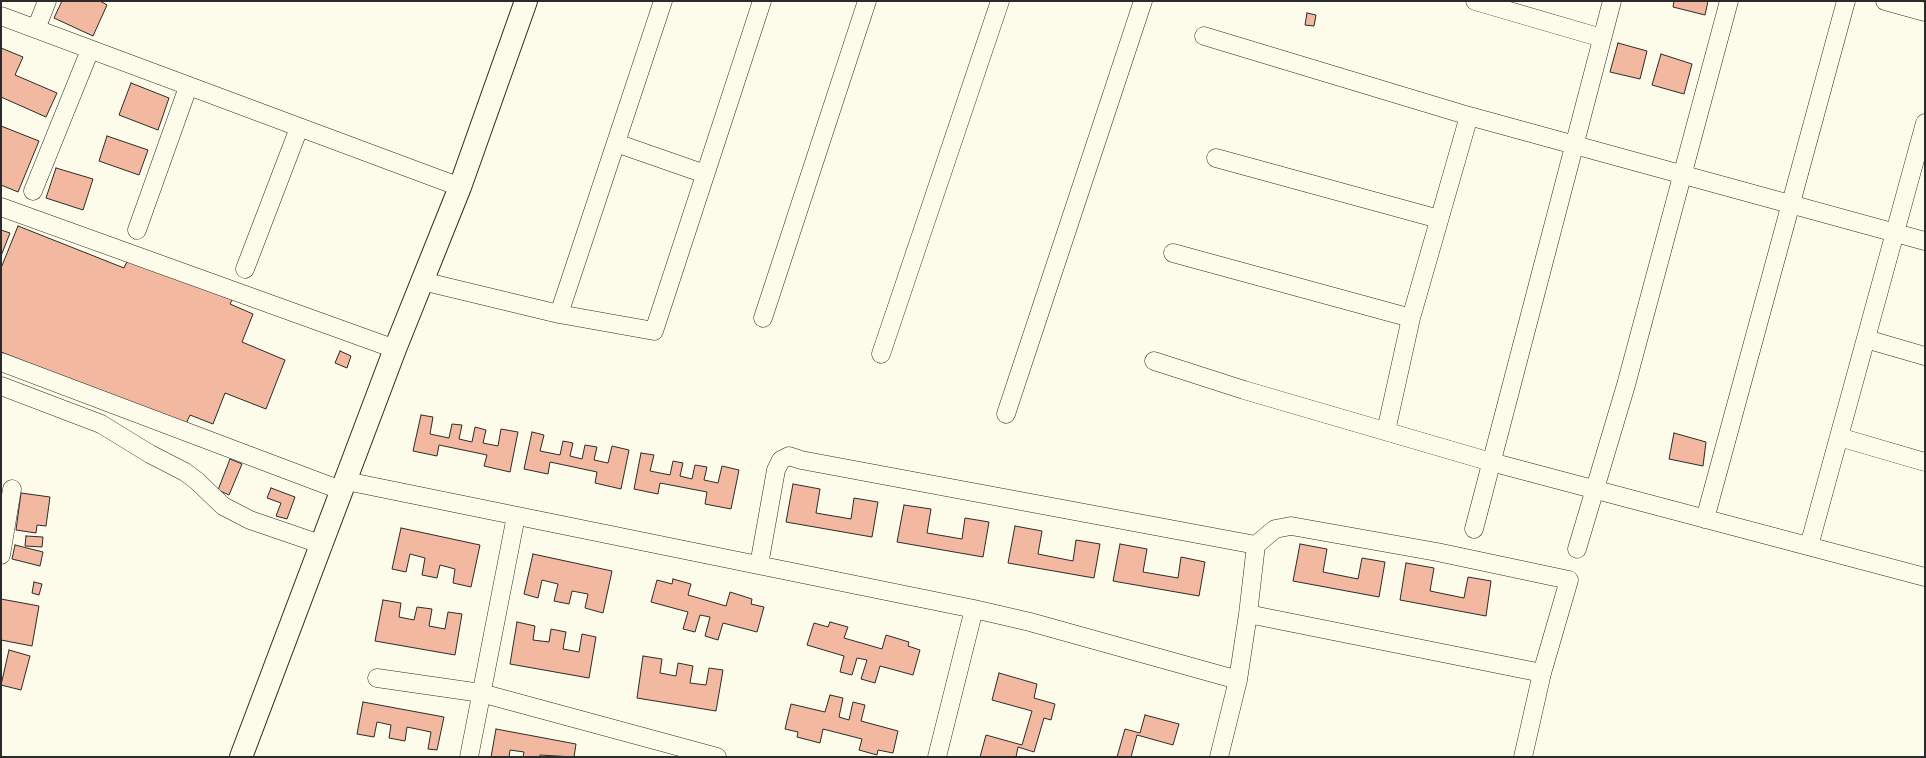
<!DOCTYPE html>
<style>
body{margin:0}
#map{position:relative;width:1926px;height:758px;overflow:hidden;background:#fdfbea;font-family:"DejaVu Sans",sans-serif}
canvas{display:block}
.frame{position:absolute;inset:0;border:2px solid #2b2b2b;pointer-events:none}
</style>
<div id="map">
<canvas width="1926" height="758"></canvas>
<div class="frame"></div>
</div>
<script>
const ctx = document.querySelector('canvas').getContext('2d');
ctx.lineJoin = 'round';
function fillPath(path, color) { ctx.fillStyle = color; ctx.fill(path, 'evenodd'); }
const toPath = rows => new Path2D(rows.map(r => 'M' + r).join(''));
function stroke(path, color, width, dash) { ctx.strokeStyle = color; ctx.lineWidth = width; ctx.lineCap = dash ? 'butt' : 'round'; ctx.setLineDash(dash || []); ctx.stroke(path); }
const building = toPath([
 [62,1,100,1,107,5,93,36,54,18,62,1],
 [1674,1,1708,1,1705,15,1673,7,1674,1],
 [1307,13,1316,15,1314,26,1305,25,1307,13],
 [1618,43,1647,51,1640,79,1610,72,1618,43],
 [1,48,23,57,15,75,57,93,46,117,1,97,1,48],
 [1661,54,1692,64,1684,94,1652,85,1661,54],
 [131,83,169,98,158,130,119,115,131,83],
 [1,126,39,141,18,192,1,185,1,126],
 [107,136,148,150,139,175,99,161,107,136],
 [56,168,93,179,83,210,46,198,56,168],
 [18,226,124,268,129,257,233,298,230,304,253,314,242,342,285,360,266,409,225,393,213,424,190,415,185,426,1,352,1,268,18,226],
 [1,230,10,233,1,256,1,230],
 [340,351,351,356,347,368,335,363,340,351],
 [421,415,433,417,430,434,449,438,452,424,462,425,459,439,472,442,475,427,486,430,483,443,498,446,501,429,518,432,510,472,484,466,487,455,439,445,437,456,413,451,421,415],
 [532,432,544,435,540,451,560,455,563,441,573,443,570,456,582,459,585,445,597,447,594,460,608,463,612,446,629,450,621,489,595,483,597,472,550,462,548,474,524,469,532,432],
 [1674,433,1706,442,1703,466,1669,459,1674,433],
 [641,453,654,455,650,471,670,475,673,461,683,463,680,476,692,479,695,465,707,467,704,480,718,483,722,466,739,470,731,509,705,504,707,492,660,483,658,494,634,489,641,453],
 [230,459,242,464,229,495,218,490,230,459],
 [793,484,820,489,816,513,851,519,854,498,878,502,872,537,786,522,793,484],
 [271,488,295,497,287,519,276,516,281,503,267,498,271,488],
 [21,493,50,497,46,526,37,525,36,533,16,530,21,493],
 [904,505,931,509,927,533,962,539,965,518,989,522,983,557,897,542,904,505],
 [1015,526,1042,531,1038,554,1073,561,1076,540,1100,544,1094,578,1008,563,1015,526],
 [401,528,480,545,471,587,453,583,455,569,440,565,437,578,422,575,425,558,410,554,406,572,392,569,401,528],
 [26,536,43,537,42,547,25,546,26,536],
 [1120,544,1147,549,1143,572,1178,578,1181,557,1205,562,1199,596,1113,581,1120,544],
 [1300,544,1327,549,1323,572,1358,579,1362,558,1385,562,1379,597,1293,581,1300,544],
 [15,545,43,552,40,566,12,559,15,545],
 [533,554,612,571,603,613,585,608,588,594,572,591,569,604,554,601,558,584,542,580,538,598,524,594,533,554],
 [1406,563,1434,568,1430,591,1464,598,1468,577,1491,581,1486,616,1400,600,1406,563],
 [673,579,691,584,688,595,726,606,730,592,752,599,751,604,764,607,757,632,723,623,718,640,705,636,710,617,700,615,695,632,683,629,688,612,651,602,657,580,672,584,673,579],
 [34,582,42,584,39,595,32,593,34,582],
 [1,599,39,606,32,646,1,640,1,599],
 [383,600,401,603,399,617,414,620,417,607,432,609,429,626,445,629,448,612,462,614,455,655,375,641,383,600],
 [517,622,535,626,533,640,549,642,551,629,566,632,563,649,579,652,582,634,596,637,589,678,510,664,517,622],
 [830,622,848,627,844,638,882,649,886,635,909,642,908,646,920,650,913,675,880,666,875,683,861,679,867,660,857,658,852,675,840,672,844,656,807,645,814,623,828,627,830,622],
 [9,650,30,656,21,690,1,685,9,650],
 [643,656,662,659,660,673,676,676,678,663,693,666,690,683,706,685,709,668,723,670,716,711,637,698,643,656],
 [999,673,1037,684,1034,698,1055,704,1051,720,1044,718,1034,752,1018,747,1016,757,980,757,986,735,1022,745,1032,711,992,700,999,673],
 [830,695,843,698,839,717,849,720,853,702,865,705,861,721,898,731,893,753,878,750,877,755,859,750,862,739,823,729,820,743,797,737,798,732,785,729,791,704,825,712,830,695],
 [363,702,444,717,437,750,428,749,431,732,407,727,405,741,389,738,391,725,377,722,374,737,357,734,363,702],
 [1145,715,1179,724,1173,745,1137,735,1131,757,1117,757,1125,729,1140,733,1145,715],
 [496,729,576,744,574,757,540,755,540,757,523,757,524,752,510,750,509,757,491,757,496,729]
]);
fillPath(building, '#f2b8a0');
stroke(building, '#2b2b2b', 1);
const minor = toPath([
 [1475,1,1602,38],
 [1885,1,1925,12],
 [1,16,460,187],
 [36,29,47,1],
 [1204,36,1469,116,1925,241],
 [616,143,705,174],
 [1216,158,1439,219],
 [33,191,90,50],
 [1,207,395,349],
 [137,230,188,87],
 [1173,253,1411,318],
 [245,269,299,128],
 [422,281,559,314,654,331,762,1],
 [559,314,663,1],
 [763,318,867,1],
 [1866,339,1925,356],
 [881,354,1000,1],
 [1154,361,1244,390,1491,462,1925,577],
 [1,362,343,491],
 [1,386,101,424,150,454,185,472,197,481,223,506,250,520,323,545],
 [1006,414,1143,1],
 [1386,431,1411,318,1469,116],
 [1839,437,1925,462],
 [346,481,974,609,1030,622,1238,680],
 [1705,519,1846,1],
 [1474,529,1612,1],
 [1809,546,1925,123],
 [1577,549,1626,385,1729,1],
 [1,555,12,489],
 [759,565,776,470,781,460,789,456,801,460,1256,545,1248,614,1542,673,1569,580,1437,552,1291,526,1275,529,1256,545],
 [377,678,481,693,717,757],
 [469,757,516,516],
 [937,757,974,609],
 [1219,757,1238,680,1248,614],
 [1523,757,1542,673]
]);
const major = toPath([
 [241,757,395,349,460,187,526,1]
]);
stroke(minor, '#2b2b2b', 19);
stroke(major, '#2b2b2b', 24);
stroke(minor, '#fdfbea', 18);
stroke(major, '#fdfbea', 22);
</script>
